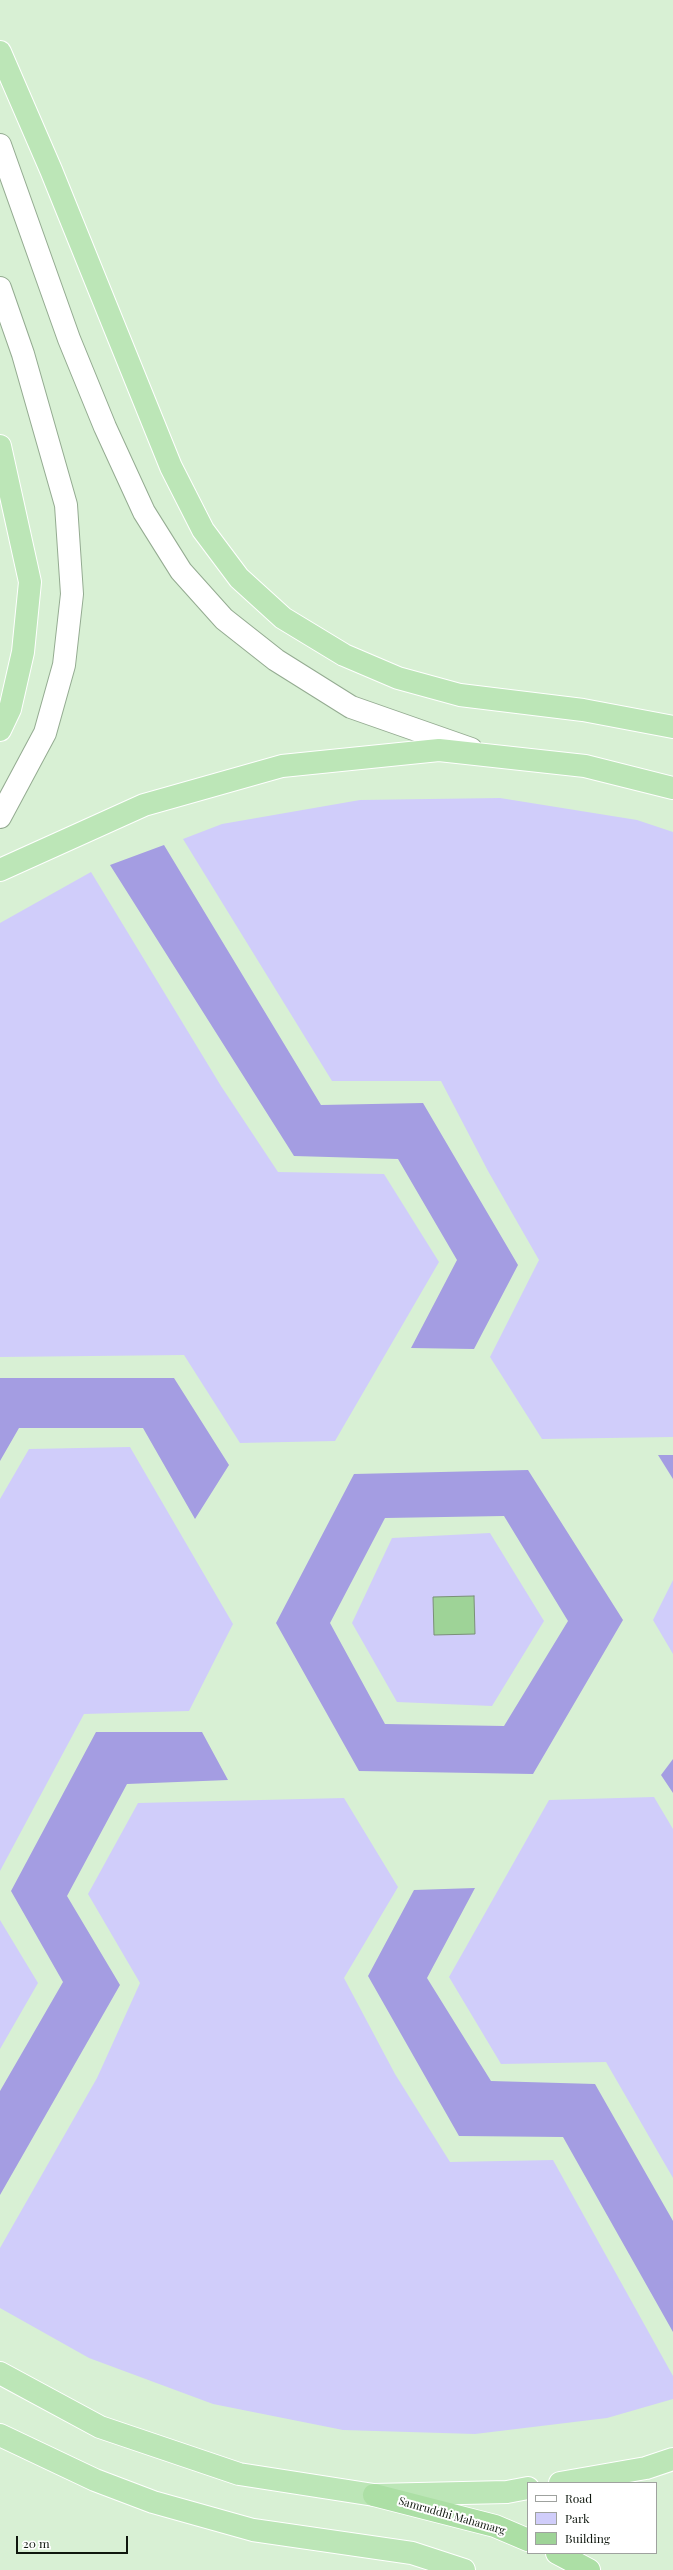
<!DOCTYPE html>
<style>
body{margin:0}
#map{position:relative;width:673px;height:2570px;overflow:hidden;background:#d8f0d4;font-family:"Playfair Display",serif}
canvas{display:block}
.legend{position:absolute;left:527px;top:2482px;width:130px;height:72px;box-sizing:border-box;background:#fff;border:1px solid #9fa29f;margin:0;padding:5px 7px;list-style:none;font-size:12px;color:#0f170e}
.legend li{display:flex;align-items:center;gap:8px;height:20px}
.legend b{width:20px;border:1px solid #9fa29f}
.scale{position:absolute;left:16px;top:2536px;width:112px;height:18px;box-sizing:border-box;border:2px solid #0f170e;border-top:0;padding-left:5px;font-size:12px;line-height:14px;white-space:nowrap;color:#0f170e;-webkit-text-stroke:3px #fff;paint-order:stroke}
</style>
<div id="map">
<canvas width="673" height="2570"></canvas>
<ul class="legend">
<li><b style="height:5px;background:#fff"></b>Road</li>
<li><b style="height:11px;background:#d0cdfa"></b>Park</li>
<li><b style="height:11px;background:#9ed397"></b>Building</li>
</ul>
<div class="scale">20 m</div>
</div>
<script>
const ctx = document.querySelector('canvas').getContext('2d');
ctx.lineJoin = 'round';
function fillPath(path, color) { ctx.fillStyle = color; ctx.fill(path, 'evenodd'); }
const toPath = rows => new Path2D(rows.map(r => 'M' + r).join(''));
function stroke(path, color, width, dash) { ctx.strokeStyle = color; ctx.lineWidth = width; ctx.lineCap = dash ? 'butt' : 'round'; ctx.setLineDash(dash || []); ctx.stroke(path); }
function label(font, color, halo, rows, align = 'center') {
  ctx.font = font + ' "Playfair Display",serif'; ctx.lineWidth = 4; ctx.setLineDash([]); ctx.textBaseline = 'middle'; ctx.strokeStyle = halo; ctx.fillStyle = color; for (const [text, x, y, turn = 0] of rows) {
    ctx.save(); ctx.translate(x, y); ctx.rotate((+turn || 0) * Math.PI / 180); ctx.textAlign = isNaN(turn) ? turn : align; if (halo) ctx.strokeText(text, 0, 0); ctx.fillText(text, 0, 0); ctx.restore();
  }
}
fillPath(toPath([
 [500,798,637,820,673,832,673,1437,542,1439,490,1357,539,1260,488,1171,441,1081,332,1081,183,839,222,824,360,800],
 [91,872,221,1086,278,1172,384,1174,439,1262,335,1441,240,1443,184,1355,0,1357,0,923],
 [130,1447,233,1624,189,1711,84,1714,0,1871,0,1499,29,1449],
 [490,1533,544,1621,492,1706,397,1702,352,1623,392,1538],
 [673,1580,673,1654,653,1620],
 [654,1797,673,1829,673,2178,606,2062,501,2064,449,1977,549,1800],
 [344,1798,398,1887,344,1978,395,2074,450,2162,553,2160,673,2376,673,2399,607,2418,475,2434,343,2430,213,2404,89,2358,0,2308,0,2248,97,2078,140,1983,88,1894,138,1803],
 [0,1920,38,1983,0,2049]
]), '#d0cdfa');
fillPath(toPath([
 [164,845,321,1105,423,1103,518,1265,474,1349,411,1348,457,1260,398,1159,294,1156,110,865],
 [0,1378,174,1378,229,1465,195,1519,143,1428,19,1428,0,1461],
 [658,1455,673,1455,673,1479],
 [528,1470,623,1620,533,1774,359,1771,276,1623,354,1474],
 [504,1516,568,1621,504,1726,385,1724,330,1623,385,1518],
 [96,1732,202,1732,228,1780,127,1784,67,1896,120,1985,0,2195,0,2091,63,1982,11,1891],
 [673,1759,673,1793,661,1775],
 [475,1888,427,1978,491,2081,595,2084,673,2221,673,2332,563,2137,459,2136,368,1976,414,1890]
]), '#a49de2');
const building = toPath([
 [474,1596,475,1634,434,1635,433,1597,474,1596]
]);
fillPath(building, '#9ed397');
stroke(building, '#7a9077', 1);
const tertiary = toPath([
 [0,145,69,339,105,427,144,512,181,571,224,619,276,660,351,707,471,749],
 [0,288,23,354,66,505,72,594,64,665,45,733,0,817]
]);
const trunk = toPath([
 [0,52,51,170,171,467,203,530,239,578,283,618,344,655,398,678,460,695,583,710,673,727],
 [0,446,30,582,23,652,10,709,0,730],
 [0,870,144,805,282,766,439,750,585,766,673,788],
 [0,2373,100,2427,239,2474,374,2495,507,2492,528,2488],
 [0,2435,95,2480,153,2502,253,2530,412,2553,464,2570],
 [560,2483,646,2468,673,2459]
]);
const motorway = toPath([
 [374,2495,495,2526,528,2540],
 [557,2553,589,2570]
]);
stroke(tertiary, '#94ab91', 24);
stroke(trunk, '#fff', 24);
stroke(motorway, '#fff', 24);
stroke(tertiary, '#fff', 22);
stroke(trunk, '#bce6b7', 22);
stroke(motorway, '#acdfa5', 22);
label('11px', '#0f170e', '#fff', [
 ["Samruddhi Mahamarg",452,2516,16]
]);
</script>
